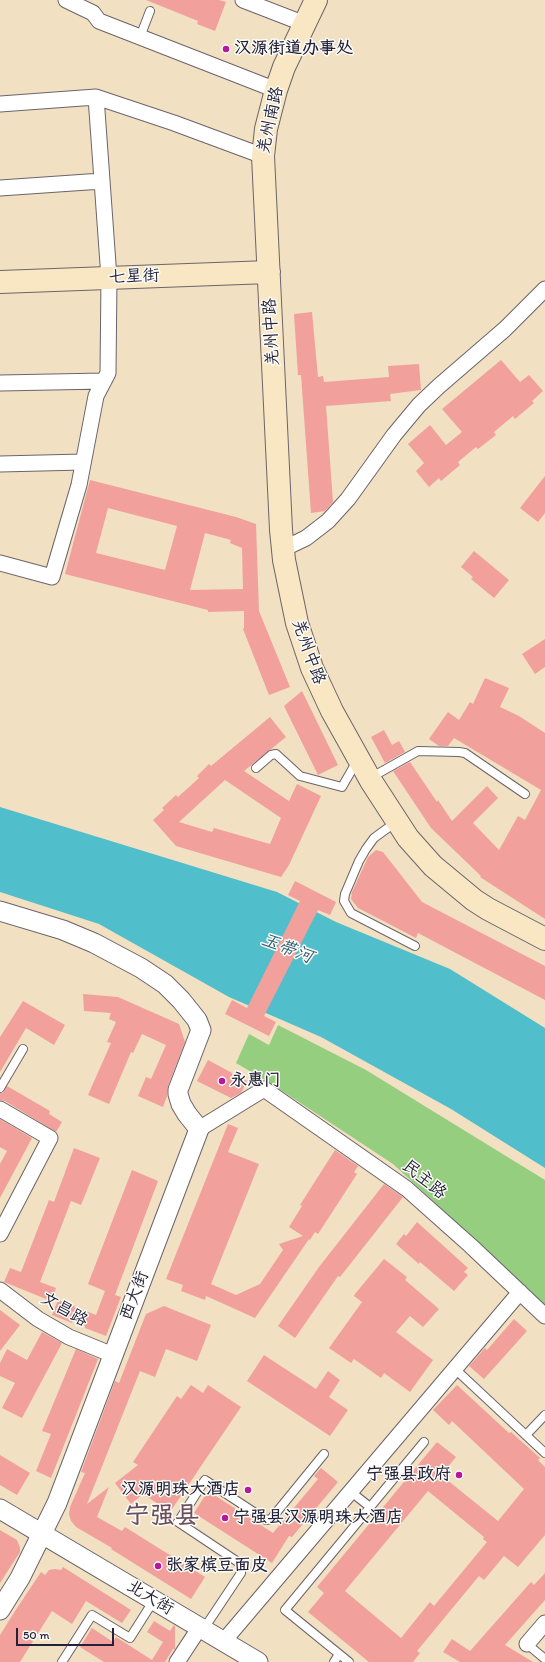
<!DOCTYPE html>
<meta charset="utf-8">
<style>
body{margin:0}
#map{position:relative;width:545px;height:1662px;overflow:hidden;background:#f2e0c2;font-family:Itim,sans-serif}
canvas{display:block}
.scale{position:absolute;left:16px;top:1628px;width:98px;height:18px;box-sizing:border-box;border:2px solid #22223b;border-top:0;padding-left:5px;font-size:12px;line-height:14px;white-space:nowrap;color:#22223b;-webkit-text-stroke:3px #fdfcf7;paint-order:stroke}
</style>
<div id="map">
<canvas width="545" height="1662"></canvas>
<div class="scale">50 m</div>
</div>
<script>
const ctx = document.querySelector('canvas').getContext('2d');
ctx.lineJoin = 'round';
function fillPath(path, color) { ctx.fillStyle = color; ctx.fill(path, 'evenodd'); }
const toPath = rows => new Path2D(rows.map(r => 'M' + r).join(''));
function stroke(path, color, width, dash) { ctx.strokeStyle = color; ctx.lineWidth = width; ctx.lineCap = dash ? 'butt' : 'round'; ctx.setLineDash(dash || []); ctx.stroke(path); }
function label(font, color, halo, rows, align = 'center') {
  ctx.font = font + ' Itim,"LXGW WenKai TC",sans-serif'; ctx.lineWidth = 3; ctx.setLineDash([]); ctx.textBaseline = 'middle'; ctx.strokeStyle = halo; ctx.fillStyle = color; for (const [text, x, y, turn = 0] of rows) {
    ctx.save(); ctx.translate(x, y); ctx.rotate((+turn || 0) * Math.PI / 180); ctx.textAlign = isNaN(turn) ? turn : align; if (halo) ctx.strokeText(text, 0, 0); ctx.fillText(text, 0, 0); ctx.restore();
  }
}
fillPath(toPath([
 [278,1025,366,1070,545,1180,545,1305,393,1164,270,1083,236,1063,249,1034,269,1045]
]), '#96ce80');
fillPath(toPath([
 [0,807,277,892,336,922,450,969,545,1028,545,1168,451,1109,321,1037,229,997,99,924,0,892]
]), '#51becb');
fillPath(toPath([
 [146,0,219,0,226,2,215,31,197,24,198,21],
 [312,312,318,377,323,376,324,382,389,377,388,366,419,364,421,390,390,394,391,401,326,406,333,502,325,511,311,513,301,375,298,375,294,314],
 [501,360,520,382,529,375,543,391,532,401,534,403,515,419,513,416,494,432,496,435,478,449,476,447,458,462,460,465,441,481,439,478,429,487,416,471,424,463,408,444,430,425,446,445,462,432,442,409],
 [545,476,545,513,538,522,520,508],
 [90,480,236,517,256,524,259,611,290,687,269,695,243,629,244,628,244,611,208,612,208,610,65,574],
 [108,508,177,526,165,570,96,553],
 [205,533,231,540,230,543,242,548,243,589,190,590],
 [474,551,509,580,494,598,471,579,473,577,461,567],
 [545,639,545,667,535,674,522,654],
 [485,678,509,688,500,707,519,716,545,733,545,919,480,877,481,876,431,828,393,771,410,762,437,802,438,800,452,821,487,786,498,798,473,823,499,850,518,816,525,820,541,790,454,738,448,746,439,746,429,739,448,712,459,720,470,702,473,704],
 [302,691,338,765,318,775,284,706],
 [270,717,286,737,244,771,289,801,297,784,321,796,289,865,281,877,176,846,153,820,164,810,162,808,176,795,178,797,199,778,197,776,209,764,211,766],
 [225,780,281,818,270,844,214,828,212,832,179,822],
 [384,730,392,745,399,741,405,752,385,763,371,737],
 [376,850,383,852,422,902,545,966,545,1000,418,933,416,938,358,908,351,899,352,892,368,857],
 [295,881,336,902,330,915,318,910,264,1016,276,1022,269,1036,225,1014,232,1000,247,1008,300,901,288,895],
 [83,994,118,997,179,1024,185,1042,168,1086,167,1096,163,1107,138,1096,146,1077,151,1079,166,1045,142,1034,133,1053,131,1052,109,1104,88,1095,111,1043,107,1042,116,1022,109,1019,111,1013,84,1011],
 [23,1001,65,1025,54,1045,26,1028,0,1072,0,1037],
 [208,1060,247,1081,241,1093,231,1098,197,1081],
 [7,1086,50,1111,49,1114,62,1122,56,1132,5,1101,0,1100,0,1093,3,1093],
 [0,1119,32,1138,0,1198,0,1164,7,1151,0,1147],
 [228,1124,238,1128,228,1152,259,1164,211,1284,236,1295,260,1284,283,1250,279,1244,303,1236,289,1227,302,1206,300,1205,335,1150,358,1166,354,1172,357,1174,318,1234,315,1232,310,1240,309,1239,255,1318,206,1296,205,1300,181,1291,183,1285,166,1279],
 [74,1148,100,1158,81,1205,71,1201,40,1282,56,1288,51,1301,4,1282,10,1268,21,1272,49,1200,54,1202],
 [132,1170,158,1181,115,1295,121,1297,106,1336,85,1328,85,1326,74,1320,72,1323,52,1315,58,1300,96,1315,105,1291,88,1284],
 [384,1184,403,1197,340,1277,338,1276,295,1338,278,1326,319,1267],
 [417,1222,468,1268,464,1272,468,1275,454,1291,420,1262,419,1264,396,1244,404,1234,406,1236],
 [384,1259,407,1277,405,1280,439,1309,423,1327,410,1316,396,1332,433,1360,410,1392,384,1373,381,1378,354,1359,351,1363,329,1348,362,1302,354,1296,355,1294],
 [164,1306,211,1325,197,1361,166,1349,155,1377,140,1371,87,1504,109,1487,97,1517,122,1531,125,1527,205,1577,191,1599,111,1549,112,1548,76,1527,71,1521,69,1514,70,1507,85,1473,81,1472,115,1381,119,1383,146,1314],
 [0,1310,20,1325,0,1351],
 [514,1319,527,1331,484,1379,469,1366,485,1348,487,1350],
 [42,1332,62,1343,22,1418,2,1408,15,1383,0,1376,0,1363,7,1349,27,1360],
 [76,1349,98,1359,51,1478,36,1471,51,1434,42,1431],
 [264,1355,316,1389,328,1371,340,1380,329,1397,348,1410,330,1436,247,1381],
 [191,1385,203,1393,208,1385,241,1407,170,1512,143,1494,131,1504,115,1483,138,1465,133,1462,177,1396,181,1399],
 [457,1385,509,1433,511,1432,540,1458,538,1460,545,1467,545,1535,518,1567,504,1556,484,1580,479,1576,417,1651,420,1653,413,1662,369,1662,308,1612,324,1593,317,1587,437,1442,456,1457,441,1475,498,1521,524,1489,452,1421,449,1425,433,1410],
 [428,1491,484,1537,483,1539,487,1542,434,1606,430,1602,401,1638,345,1591],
 [0,1455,30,1473,17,1495,0,1485],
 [321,1468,338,1482,292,1537,289,1536,272,1563,194,1513,208,1491,273,1533,318,1479,314,1476],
 [0,1530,17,1540,20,1548,20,1552,0,1583],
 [63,1567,131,1610,122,1623,86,1601,72,1624,52,1611,20,1662,0,1662,0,1635,17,1608,41,1572,45,1575,49,1570,55,1569,61,1570],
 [545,1573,545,1600,505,1645,533,1662,460,1662,443,1652,452,1639,470,1651,531,1582,534,1585],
 [154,1621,170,1631,174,1625,175,1626,175,1649,173,1649,165,1662,104,1662,80,1647,92,1628,113,1642,116,1637,152,1660,163,1642,147,1632]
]), '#f1a09c');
const service = toPath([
 [140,37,150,11],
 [256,768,271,755,276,754,300,776,342,787,357,761],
 [370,778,418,751,459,752,465,753,525,794],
 [396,822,374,838,366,849,359,861,345,894,344,901,351,913,415,946],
 [0,1088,23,1049],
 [454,1368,545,1453],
 [526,1435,545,1415],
 [350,1491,370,1507],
 [203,1630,241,1573,241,1564,178,1522,205,1480,266,1520,271,1519,324,1454],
 [527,1644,545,1659],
 [62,1662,92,1615,130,1638,154,1600],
 [334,1662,339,1654],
 [349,1662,285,1610,424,1442]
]);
const minor = toPath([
 [66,0,93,13,99,21,276,90],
 [243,0,305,24],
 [0,104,96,97,174,123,263,156],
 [0,188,102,181],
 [0,383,104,381],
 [0,464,83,462],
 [283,549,306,538,328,521,348,499,394,435,419,405,439,386,505,329,545,289],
 [0,563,52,577,79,485,96,396,108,373,109,278,96,97],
 [0,1109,50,1138,0,1234],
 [199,1129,264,1089,407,1189,471,1246,545,1316],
 [0,1290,38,1319,69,1337,113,1355],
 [223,1642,520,1292],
 [527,1644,545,1623],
 [177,1662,200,1627]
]);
const tertiary = toPath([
 [0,911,63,930,94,943,141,968,165,984,181,1000,197,1020,201,1030,178,1090,178,1094,181,1104,187,1114,199,1129,57,1503,20,1578,0,1610],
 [0,1509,258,1662]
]);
const secondary = toPath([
 [316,0,284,67,276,90,266,129,263,156,281,530,284,560,297,623,312,668,332,711,371,781,408,838,433,866,474,900,488,909,545,939],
 [0,282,269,272]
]);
stroke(service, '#6b646a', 10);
stroke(minor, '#6b646a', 17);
stroke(tertiary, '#6b646a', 21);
stroke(secondary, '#6b646a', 24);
stroke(service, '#fff', 8);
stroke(minor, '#fff', 15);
stroke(tertiary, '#fff', 19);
stroke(secondary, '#f9e7c3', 22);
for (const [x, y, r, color] of [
 [226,49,4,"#b5179e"],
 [222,1081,4,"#b5179e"],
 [459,1475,4,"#b5179e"],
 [248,1490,4,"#b5179e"],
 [225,1518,4,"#b5179e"],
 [158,1566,4,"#b5179e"]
]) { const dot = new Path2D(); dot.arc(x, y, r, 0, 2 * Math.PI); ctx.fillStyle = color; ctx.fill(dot); stroke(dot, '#fdfcf7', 1.5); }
label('bold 17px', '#22223b', '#fdfcf7', [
 ["汉源街道办事处",234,49],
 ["永惠门",230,1081],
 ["宁强县政府",451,1475,"right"],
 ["汉源明珠大酒店",240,1490,"right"],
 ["宁强县汉源明珠大酒店",233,1518],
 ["张家槟豆面皮",166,1566]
], 'left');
label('17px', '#22223b', '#fdfcf7', [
 ["羌州南路",271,120,-78],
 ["七星街",134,277,-2],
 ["羌州中路",272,332,-93],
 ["羌州中路",308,652,70],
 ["民主路",424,1180,39],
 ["西大街",135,1296,-69],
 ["文昌路",64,1310,30],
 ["北大街",150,1598,31]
]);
label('italic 18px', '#356075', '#fdfcf7', [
 ["玉带河",287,949,21]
]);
label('bold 25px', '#6a4e5d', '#fdfcf7', [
 ["宁强县",162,1517]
]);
</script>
